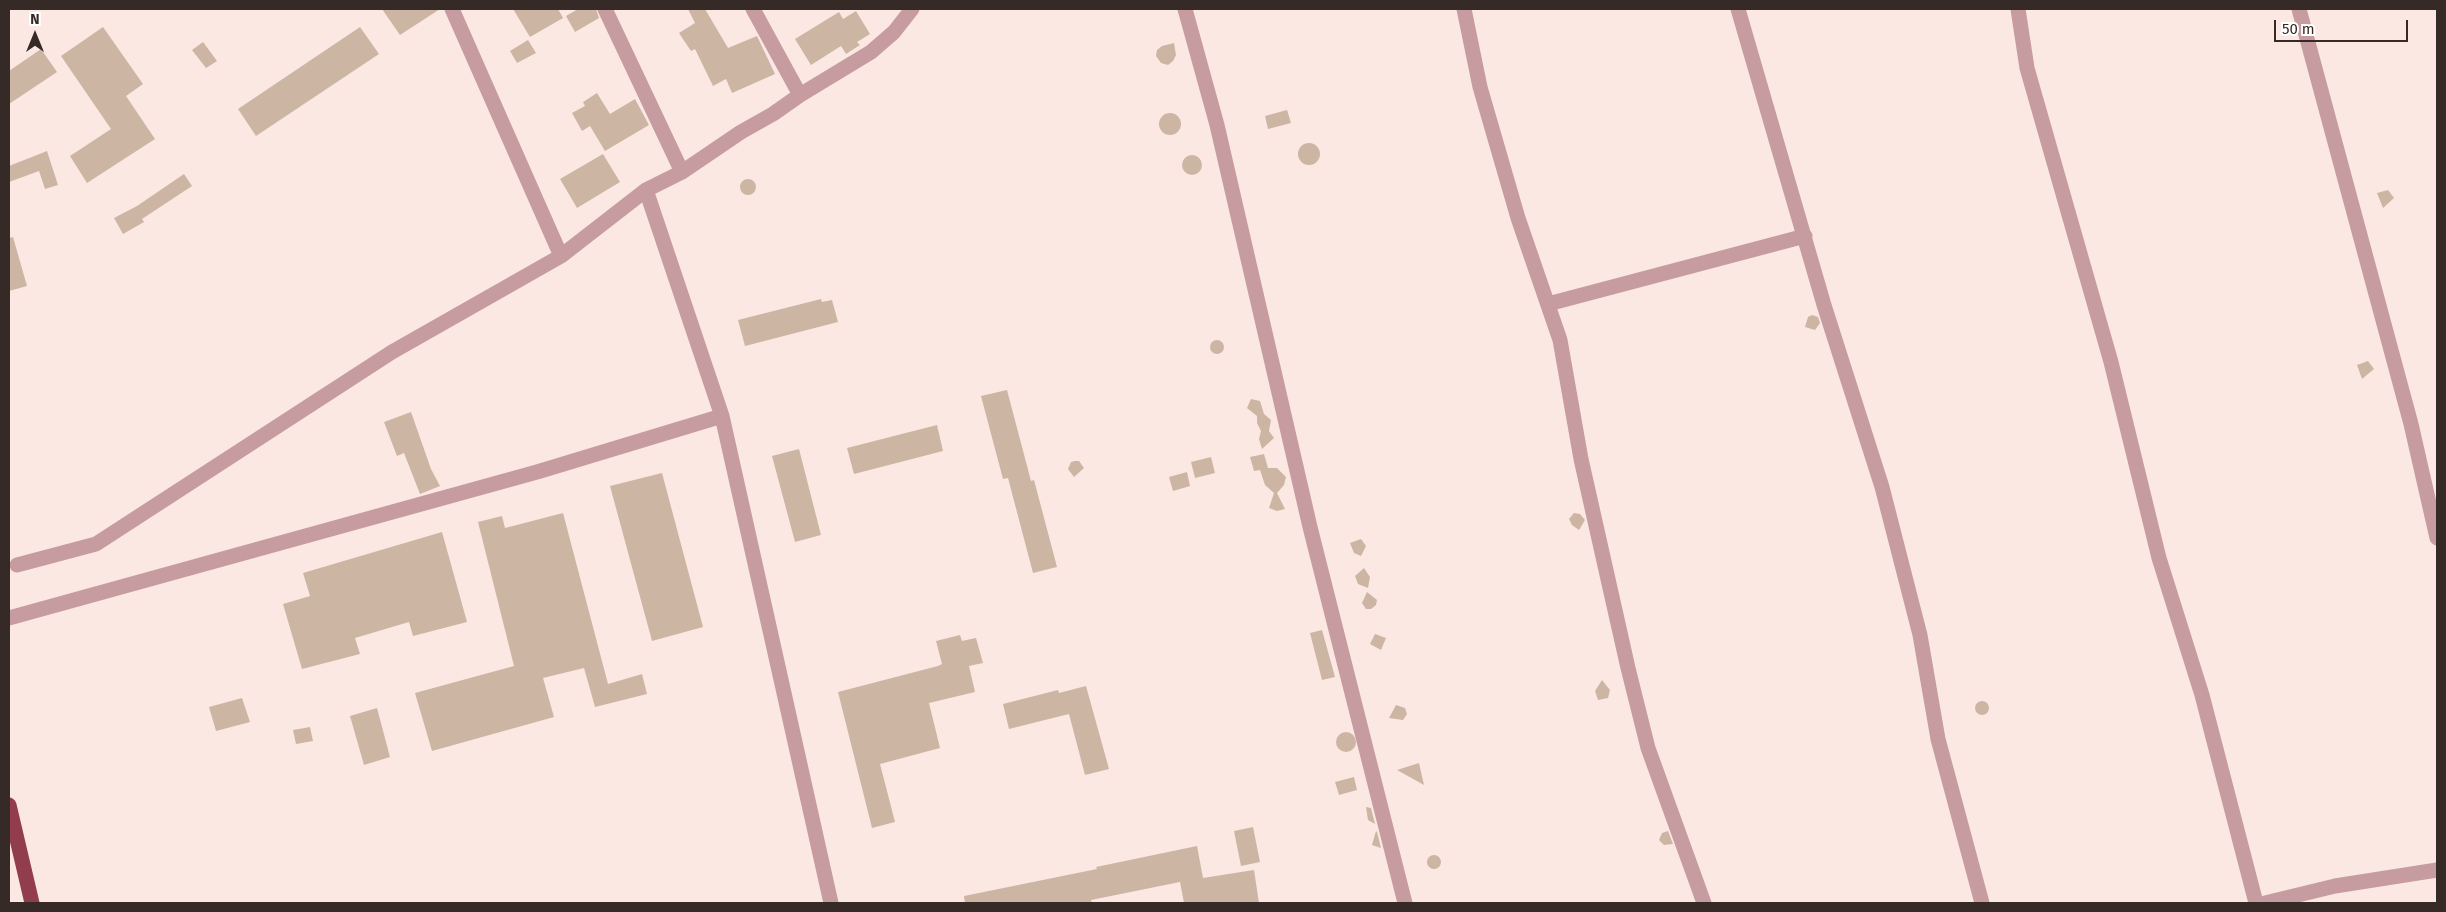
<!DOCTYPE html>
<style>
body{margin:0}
#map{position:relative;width:2446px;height:912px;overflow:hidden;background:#fbe8e3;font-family:"Fira Sans",sans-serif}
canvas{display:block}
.frame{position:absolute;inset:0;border:10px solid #362a27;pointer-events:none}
.north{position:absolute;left:10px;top:10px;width:50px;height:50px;-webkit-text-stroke:4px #fff;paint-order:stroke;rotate:0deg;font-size:14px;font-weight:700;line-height:20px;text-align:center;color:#362a27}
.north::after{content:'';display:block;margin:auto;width:18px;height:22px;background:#362a27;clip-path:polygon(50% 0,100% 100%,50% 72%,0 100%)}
.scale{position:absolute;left:2274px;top:20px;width:134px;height:22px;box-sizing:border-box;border:2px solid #362a27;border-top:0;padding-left:6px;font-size:15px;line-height:18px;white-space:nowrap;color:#362a27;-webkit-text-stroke:4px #fff;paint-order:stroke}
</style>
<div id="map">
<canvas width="2446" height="912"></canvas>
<div class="frame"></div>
<div class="north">N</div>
<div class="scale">50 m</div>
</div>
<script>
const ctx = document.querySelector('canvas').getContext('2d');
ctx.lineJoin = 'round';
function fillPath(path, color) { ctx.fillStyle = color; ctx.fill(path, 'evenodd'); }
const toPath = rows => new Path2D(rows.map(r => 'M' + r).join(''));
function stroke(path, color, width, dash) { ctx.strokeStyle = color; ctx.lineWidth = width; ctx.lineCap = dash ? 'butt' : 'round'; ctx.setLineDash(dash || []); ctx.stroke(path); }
fillPath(toPath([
 [382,9,440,9,400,35],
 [513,9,558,9,563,18,530,37],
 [578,9,596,9,599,18,575,32,566,16],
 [688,9,705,9,728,48,757,36,775,74,732,93,726,79,713,86,695,49,691,51,679,33,695,23],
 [856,11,870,34,857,42,860,45,846,54,841,46,811,65,795,39,839,12,843,19],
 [103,27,143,84,126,96,155,139,87,183,70,156,111,129,61,56],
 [360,27,379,54,256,136,238,109],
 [528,40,536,53,517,63,510,51],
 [203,42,217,61,206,68,192,50],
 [1174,43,1176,55,1173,61,1168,65,1161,63,1156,56,1157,50,1162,46],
 [41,49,57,72,9,104,9,71],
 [597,93,610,114,635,99,649,125,605,151,590,126,582,131,572,113,585,106,583,102],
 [1287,110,1291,123,1268,129,1265,116],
 '1159 124a11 11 0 1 1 22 0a11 11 0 1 1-22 0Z',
 '1298 154a11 11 0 1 1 22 0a11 11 0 1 1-22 0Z',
 [47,151,58,185,45,189,39,171,9,182,9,166],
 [603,154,620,182,577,208,560,179],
 '1182 165a10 10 0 1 1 20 0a10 10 0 1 1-20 0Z',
 [184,174,192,186,142,219,144,222,123,234,114,218,137,206],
 '740 187a8 8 0 1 1 16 0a8 8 0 1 1-16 0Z',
 [2388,190,2394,198,2383,208,2377,193],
 [13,237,27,286,9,291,9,238],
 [821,299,822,302,832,300,838,322,745,346,738,320],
 [1812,315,1818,317,1820,323,1815,330,1805,327,1808,317],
 '1210 347a7 7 0 1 1 14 0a7 7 0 1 1-14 0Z',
 [2368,361,2374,369,2362,379,2357,365],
 [1007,390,1031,481,1034,480,1057,567,1033,573,1008,478,1003,479,981,396],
 [1251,399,1260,401,1264,414,1271,420,1269,431,1274,438,1262,449,1259,439,1261,431,1257,423,1257,416,1247,408],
 [411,412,431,469,440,486,420,494,404,453,397,456,384,422],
 [937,425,943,451,854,474,847,448],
 [799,449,821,535,795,542,772,456],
 [1264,454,1268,468,1266,468,1277,468,1286,477,1284,485,1277,493,1285,509,1277,511,1269,508,1274,493,1265,485,1260,470,1254,471,1250,457],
 [1211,457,1215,473,1195,478,1191,462],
 [1075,461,1079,461,1084,468,1074,477,1068,469,1071,462],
 [1187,472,1190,486,1173,491,1169,477],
 [662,473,703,627,652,641,610,486],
 [563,513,608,684,642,674,647,694,595,707,584,668,543,678,554,717,432,751,415,693,514,666,478,522,502,516,505,528],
 [1574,513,1580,514,1585,520,1579,530,1572,525,1569,519],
 [442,532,467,622,413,636,409,622,355,638,360,654,302,669,283,604,310,596,303,573],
 [1361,539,1366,546,1361,556,1354,553,1350,543],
 [1364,568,1370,577,1368,588,1358,584,1355,576],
 [1367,592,1377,600,1376,605,1371,609,1366,609,1362,603],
 [1322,630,1335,677,1322,680,1310,633],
 [1375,634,1386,638,1381,650,1370,644],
 [960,635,962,641,976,638,983,663,969,666,975,692,929,703,940,748,880,764,895,822,872,828,838,692,938,666,942,664,936,641],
 [1602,680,1610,690,1608,698,1598,700,1595,691],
 [1086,686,1109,769,1085,775,1069,714,1009,729,1003,704,1058,690,1059,693],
 [242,698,250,722,216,731,209,707],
 '1975 708a7 7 0 1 1 14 0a7 7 0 1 1-14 0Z',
 [1396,705,1405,708,1407,714,1403,720,1389,718],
 [377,708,390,757,364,765,350,716],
 [310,727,313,741,296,744,293,730],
 '1336 742a10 10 0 1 1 20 0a10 10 0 1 1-20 0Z',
 [1419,763,1424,785,1397,770],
 [1354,777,1357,790,1339,795,1335,782],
 [1366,807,1371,808,1375,824,1368,820],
 [1253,827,1260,862,1241,866,1234,831],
 [1376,831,1377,832,1381,848,1372,845],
 [1668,831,1673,844,1664,845,1659,840,1662,833],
 [1197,846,1203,878,1254,870,1259,903,1184,903,1180,882,1091,900,1092,903,965,903,964,896,1097,869,1096,867],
 '1427 862a7 7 0 1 1 14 0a7 7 0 1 1-14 0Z'
]), '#cdb5a3');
stroke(toPath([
 [452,9,561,256],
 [605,9,682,172],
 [753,9,800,95],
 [1185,9,1217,125,1310,527,1405,903],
 [1464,9,1480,87,1518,218,1560,340,1581,459,1628,668,1648,748,1704,903],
 [1738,9,1824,305,1882,487,1920,635,1938,739,1982,903],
 [2018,9,2027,68,2111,362,2159,558,2202,695,2256,903],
 [2299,9,2411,424,2437,538],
 [646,190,722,416,831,903],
 [1548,304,1805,236],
 [17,565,96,544,392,352,561,256,646,190,682,172,741,132,773,114,800,95,871,52,894,32,912,9],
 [9,618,537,472,722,416],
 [2265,903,2335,886,2437,870]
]), '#c79ca1', 15);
stroke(toPath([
 [9,805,32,903]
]), '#923d4d', 15);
</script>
